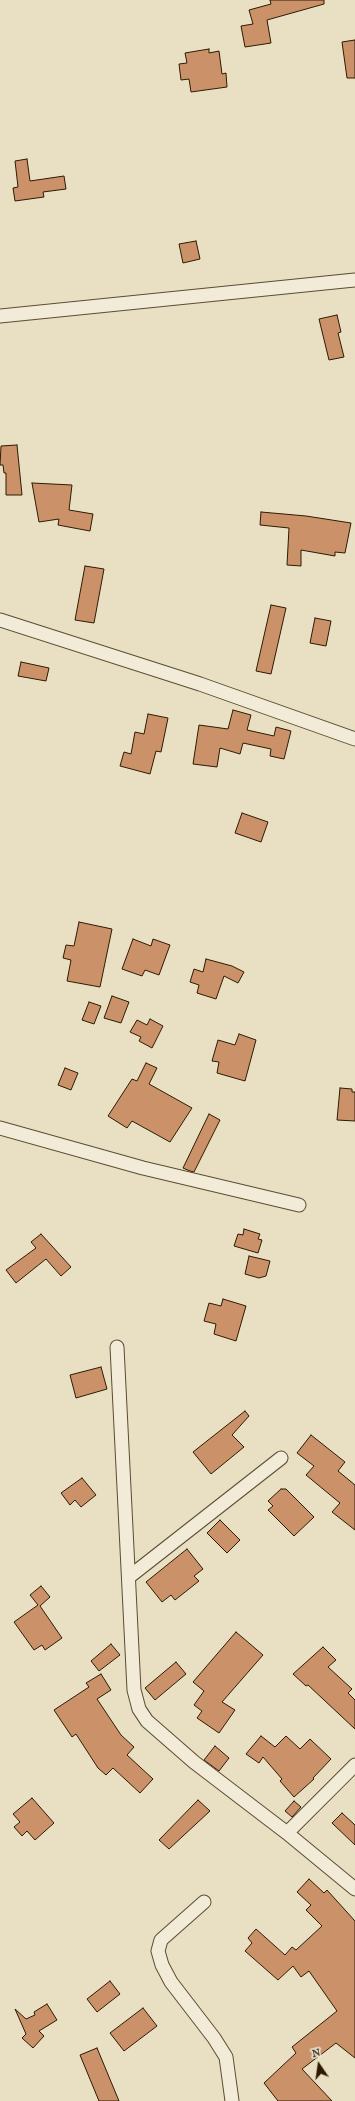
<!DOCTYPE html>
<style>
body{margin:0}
#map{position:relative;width:355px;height:2101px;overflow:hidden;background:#e9e0c3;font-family:"IM FELL French Canon",serif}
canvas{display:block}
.north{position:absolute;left:299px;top:2045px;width:40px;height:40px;-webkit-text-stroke:3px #f1ebd8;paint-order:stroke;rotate:347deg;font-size:11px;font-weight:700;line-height:16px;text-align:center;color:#2c1a03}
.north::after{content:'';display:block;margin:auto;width:14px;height:18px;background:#2c1a03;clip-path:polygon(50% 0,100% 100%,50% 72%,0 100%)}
</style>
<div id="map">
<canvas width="355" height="2101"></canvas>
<div class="north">N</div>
</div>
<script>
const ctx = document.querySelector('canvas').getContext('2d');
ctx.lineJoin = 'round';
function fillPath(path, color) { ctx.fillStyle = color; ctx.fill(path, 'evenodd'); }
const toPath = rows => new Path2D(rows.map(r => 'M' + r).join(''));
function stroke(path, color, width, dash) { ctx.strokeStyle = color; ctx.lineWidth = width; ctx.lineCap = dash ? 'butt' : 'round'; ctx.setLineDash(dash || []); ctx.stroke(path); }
const building = toPath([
 [270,0,324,0,324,4,267,20,271,43,245,47,241,26,253,24,249,10,271,4,270,0],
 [355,40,355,78,347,78,342,42,355,40],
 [209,49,209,53,219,51,222,74,226,73,227,87,191,92,189,79,181,80,179,64,187,63,185,53,209,49],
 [27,159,30,181,64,176,66,189,43,192,44,197,15,201,13,188,18,187,15,161,27,159],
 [196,241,200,259,183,263,179,244,196,241],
 [337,315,341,332,338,333,344,357,329,360,319,319,337,315],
 [17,445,22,495,6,495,6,473,4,473,3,465,0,465,1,446,17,445],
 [32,483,72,485,69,510,93,514,90,531,58,525,59,519,39,522,32,483],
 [261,512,306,516,351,523,345,553,335,552,335,556,301,550,301,566,287,565,289,528,260,525,261,512],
 [85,566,104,569,94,623,75,620,85,566],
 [271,605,286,608,271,674,256,671,271,605],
 [315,618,331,621,326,646,310,643,315,618],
 [21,662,49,668,46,681,18,676,21,662],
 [233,710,251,715,247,730,274,736,276,727,291,731,284,759,270,756,271,749,243,743,240,754,220,748,217,767,193,764,199,725,228,729,233,710],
 [148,714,168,718,161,752,156,751,150,774,120,766,124,752,131,754,135,732,144,734,148,714],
 [242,813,268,822,261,842,235,833,242,813],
 [79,922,112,929,100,987,67,981,71,960,63,958,66,945,74,946,79,922],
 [133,939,151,946,153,939,170,945,159,975,145,970,142,976,122,969,133,939],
 [206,959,232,966,244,972,238,983,224,976,216,999,197,993,199,985,190,982,194,969,203,972,206,959],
 [112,996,129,1002,121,1023,104,1018,112,996],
 [89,1002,101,1006,94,1024,82,1020,89,1002],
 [150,1019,163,1026,152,1048,139,1041,141,1037,130,1032,137,1020,147,1025,150,1019],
 [239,1034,256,1040,245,1081,217,1073,219,1062,212,1061,218,1040,235,1045,239,1034],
 [146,1063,157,1068,149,1084,192,1108,170,1142,132,1121,127,1128,108,1116,132,1079,137,1081,146,1063],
 [65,1068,78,1073,71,1090,58,1085,65,1068],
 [340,1088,352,1089,352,1092,355,1092,355,1121,337,1120,340,1088],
 [209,1114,220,1120,194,1172,190,1171,183,1168,209,1114],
 [244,1229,260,1234,258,1239,262,1240,258,1253,234,1246,238,1234,243,1235,244,1229],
 [41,1234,71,1267,61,1276,46,1259,16,1283,6,1270,36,1248,31,1242,41,1234],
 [249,1256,270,1261,266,1276,259,1278,245,1274,249,1256],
 [223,1299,246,1306,236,1341,214,1334,216,1324,204,1321,209,1303,221,1306,223,1299],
 [101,1367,107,1389,76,1398,70,1375,101,1367],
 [245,1411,249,1416,232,1435,244,1447,211,1474,193,1452,245,1411],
 [311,1435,345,1462,338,1471,355,1485,355,1530,332,1512,340,1503,306,1475,314,1466,297,1453,311,1435],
 [82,1478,96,1495,81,1507,75,1500,70,1505,61,1493,82,1478],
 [281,1489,286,1489,314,1517,294,1536,268,1510,273,1506,268,1501,281,1489],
 [220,1520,240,1540,227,1553,207,1533,220,1520],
 [187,1549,203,1569,194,1576,199,1581,175,1600,171,1595,162,1602,146,1582,187,1549],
 [41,1586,50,1597,40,1606,62,1638,45,1650,42,1645,34,1650,14,1622,38,1605,30,1595,41,1586],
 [236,1632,263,1655,222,1702,235,1710,219,1733,197,1718,202,1711,194,1705,204,1691,193,1682,236,1632],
 [111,1644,120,1655,99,1671,91,1661,111,1644],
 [323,1647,336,1660,328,1667,352,1689,348,1693,355,1700,355,1729,308,1685,306,1686,293,1674,323,1647],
 [176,1662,186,1674,155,1700,145,1688,176,1662],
 [101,1674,111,1690,97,1699,121,1735,134,1747,127,1755,153,1779,140,1793,113,1768,106,1775,98,1768,76,1734,72,1737,54,1710,89,1687,86,1683,101,1674],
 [261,1736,275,1747,286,1736,300,1749,310,1739,331,1759,313,1778,314,1779,294,1797,280,1781,282,1779,263,1757,259,1763,246,1754,261,1736],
 [215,1746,229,1758,219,1771,204,1760,215,1746],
 [32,1798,54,1823,35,1840,27,1831,22,1836,14,1827,20,1822,13,1814,32,1798],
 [198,1800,210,1811,169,1849,159,1840,198,1800],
 [294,1801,301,1807,292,1817,285,1811,294,1801],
 [342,1813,355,1825,355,1845,332,1823,342,1813],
 [309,1879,324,1893,327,1890,355,1921,355,2058,336,2043,302,2069,332,2101,278,2101,264,2083,296,2053,292,2047,337,2011,309,1971,301,1977,293,1966,278,1980,245,1951,252,1943,248,1938,256,1929,285,1955,292,1947,296,1950,322,1926,306,1910,311,1905,297,1892,309,1879],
 [110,1981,120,1994,97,2012,87,1999,110,1981],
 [47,2004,57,2020,39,2031,44,2036,33,2048,22,2038,26,2034,15,2009,26,2019,35,2015,34,2012,47,2004],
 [143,2008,157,2026,124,2051,110,2033,143,2008],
 [97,2048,119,2101,99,2101,80,2055,97,2048]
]);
fillPath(building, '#cb926a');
stroke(building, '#2c1a03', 1);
const minor = toPath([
 [0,316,355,280],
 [0,620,200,684,355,739],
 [0,1128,143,1168,299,1205],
 [117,1347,134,1690,139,1709,147,1721,194,1762,287,1833,355,1889],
 [129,1577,281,1458],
 [287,1833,355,1765],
 [204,1902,161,1940,158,1951,162,1965,171,1982,214,2038,226,2057,232,2101]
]);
stroke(minor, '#5b4c33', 15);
stroke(minor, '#f1ebd8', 13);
</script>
